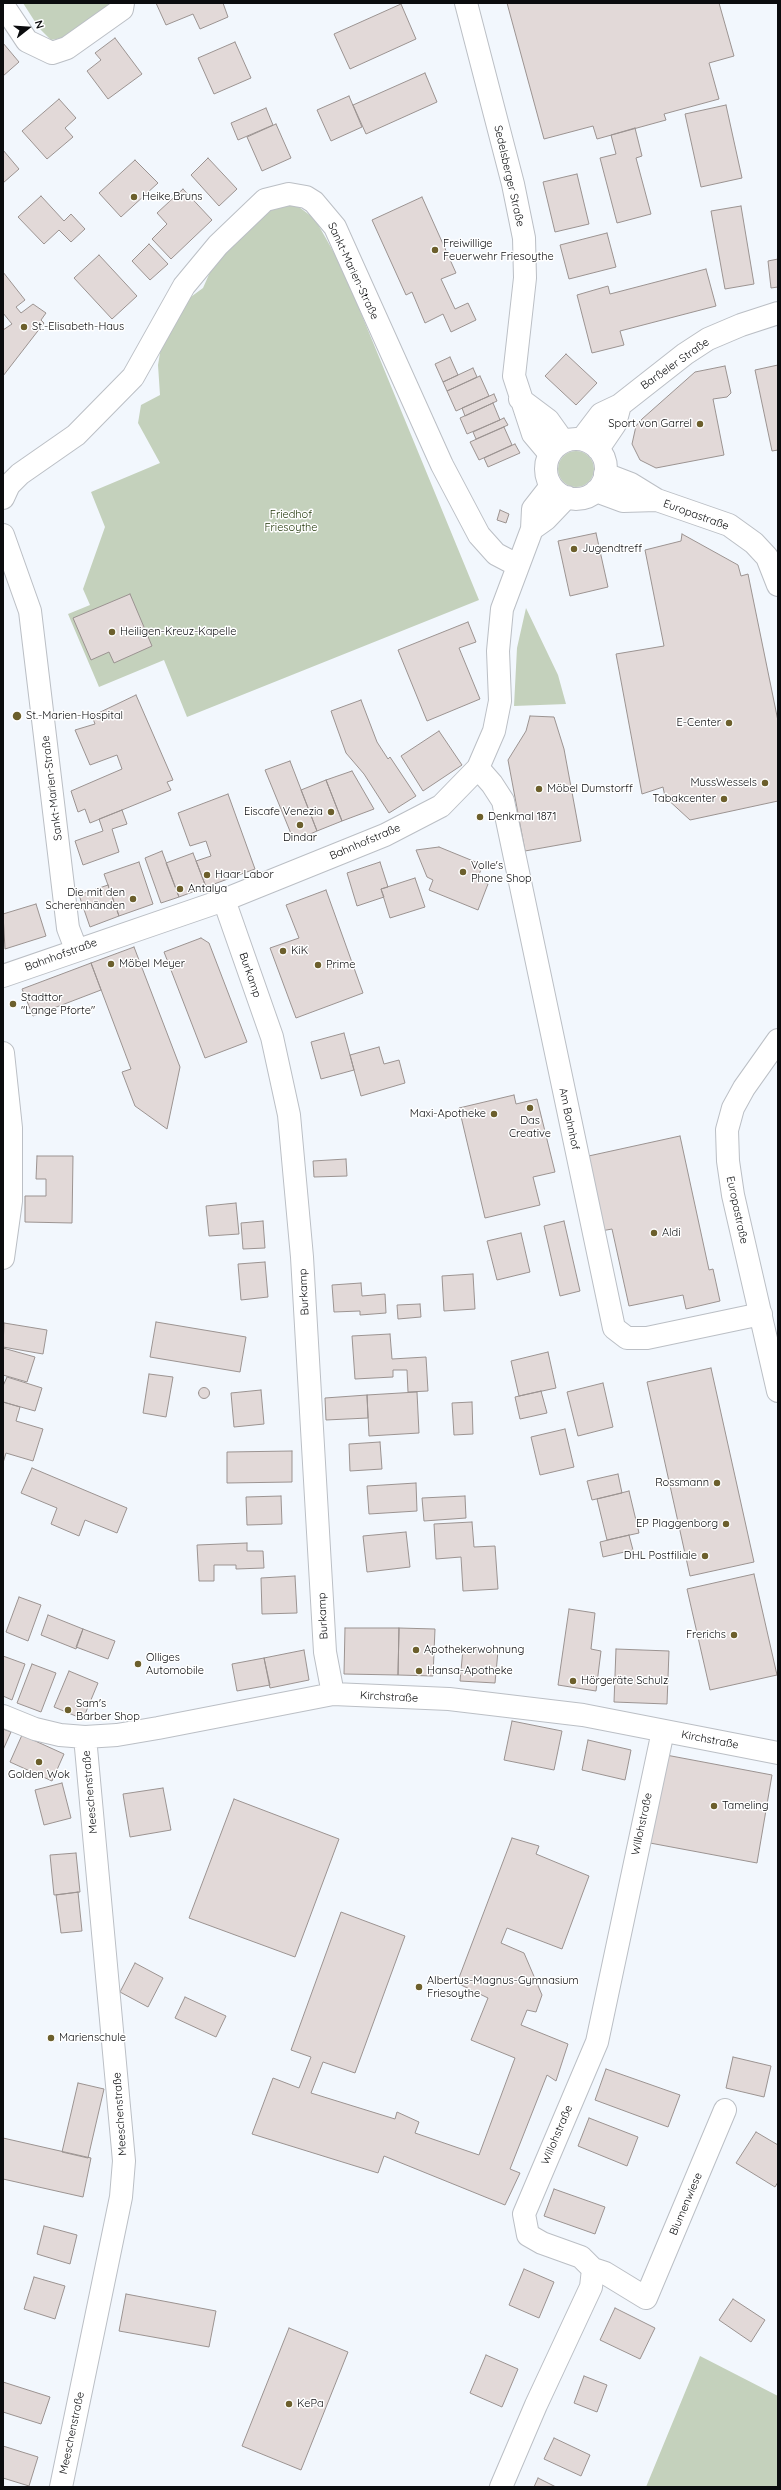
<!DOCTYPE html>
<meta charset="utf-8">
<style>
body{margin:0}
#map{position:relative;width:781px;height:2490px;overflow:hidden;background:#f2f7fd;font-family:Quicksand,sans-serif}
canvas{display:block}
.frame{position:absolute;inset:0;border:4px solid #0b0c0e;pointer-events:none}
.north{position:absolute;left:8px;top:8px;width:40px;height:40px;-webkit-text-stroke:3px #fff;paint-order:stroke;rotate:73deg;font-size:11px;font-weight:700;line-height:16px;text-align:center;color:#0b0c0e}
.north::after{content:'';display:block;margin:auto;width:14px;height:18px;background:#0b0c0e;clip-path:polygon(50% 0,100% 100%,50% 72%,0 100%)}
</style>
<div id="map">
<canvas width="781" height="2490"></canvas>
<div class="frame"></div>
<div class="north">N</div>
</div>
<script>
const ctx = document.querySelector('canvas').getContext('2d');
ctx.lineJoin = 'round';
function fillPath(path, color) { ctx.fillStyle = color; ctx.fill(path, 'evenodd'); }
const toPath = rows => new Path2D(rows.map(r => 'M' + r).join(''));
function stroke(path, color, width, dash) { ctx.strokeStyle = color; ctx.lineWidth = width; ctx.lineCap = dash ? 'butt' : 'round'; ctx.setLineDash(dash || []); ctx.stroke(path); }
function label(font, color, halo, rows, align = 'center') {
  ctx.font = font + ' Quicksand,sans-serif'; ctx.lineWidth = 3; ctx.setLineDash([]); ctx.textBaseline = 'middle'; ctx.strokeStyle = halo; ctx.fillStyle = color; for (const [text, x, y, turn = 0] of rows) {
    ctx.save(); ctx.translate(x, y); ctx.rotate((+turn || 0) * Math.PI / 180); ctx.textAlign = isNaN(turn) ? turn : align; if (halo) ctx.strokeText(text, 0, 0); ctx.fillText(text, 0, 0); ctx.restore();
  }
}
fillPath(toPath([
 [23,3,111,3,111,7,68,37,51,40,39,28],
 [295,204,315,219,342,267,479,600,187,717,164,660,99,687,68,614,90,605,83,589,105,527,91,492,160,463,138,423,141,405,160,395,158,365,161,347,188,299,203,288,214,263,275,206],
 '558 469a18 18 0 1 1 36 0a18 18 0 1 1-36 0Z',
 [526,608,558,675,566,704,514,706,517,648],
 [700,2356,778,2396,778,2487,646,2487]
]), '#c4d1bc');
const building = toPath([
 [156,3,223,3,228,17,200,29,193,14,166,25,156,3],
 [507,3,719,3,734,56,709,63,719,99,664,114,666,120,597,139,593,126,544,139,507,3],
 [401,4,416,39,350,69,334,34,401,4],
 [115,38,142,74,108,99,87,71,101,60,95,53,115,38],
 [235,42,251,78,214,94,198,58,235,42],
 [3,43,19,62,3,76,3,43],
 [425,73,437,102,366,134,353,105,425,73],
 [349,96,362,127,331,141,317,110,349,96],
 [59,99,76,118,65,128,73,137,47,159,22,131,59,99],
 [726,105,742,178,701,187,685,114,726,105],
 [266,108,273,125,238,140,231,123,266,108],
 [276,124,291,158,262,171,247,137,276,124],
 [635,128,642,156,636,158,651,214,617,223,600,158,616,154,611,135,635,128],
 [3,150,19,169,3,183,3,150],
 [208,158,237,189,219,206,191,175,208,158],
 [135,160,158,183,121,217,99,193,135,160],
 [577,174,589,224,555,232,543,182,577,174],
 [183,189,212,220,171,259,152,239,167,224,157,213,183,189],
 [41,196,64,221,71,214,85,229,71,242,59,230,44,244,18,217,41,196],
 [422,197,456,273,441,279,455,309,468,303,476,320,451,332,443,314,425,323,412,292,406,295,372,220,422,197],
 [741,206,754,284,725,289,711,211,741,206],
 [607,233,616,267,569,279,560,245,607,233],
 [149,244,168,264,150,280,132,261,149,244],
 [99,255,137,296,112,319,74,278,99,255],
 [778,259,778,287,771,288,768,261,778,259],
 [706,269,716,306,620,331,624,345,592,353,577,295,608,286,610,294,706,269],
 [3,272,25,300,16,307,21,313,33,304,46,313,41,320,44,323,3,376,3,330,12,324,3,313,3,272],
 [566,354,597,383,576,405,545,376,566,354],
 [450,357,458,375,443,382,435,364,450,357],
 [778,365,778,450,772,451,755,370,778,365],
 [725,366,731,393,727,397,713,399,724,455,656,468,640,460,632,444,636,426,642,419,695,372,725,366],
 [473,368,477,377,447,391,443,382,473,368],
 [480,376,489,396,456,411,447,391,480,376],
 [494,394,497,401,465,416,462,408,494,394],
 [493,403,500,420,467,434,460,418,493,403],
 [504,418,508,425,476,439,473,432,504,418],
 [504,427,512,445,479,460,470,442,504,427],
 [515,444,520,453,488,467,484,458,515,444],
 [500,510,509,514,506,523,497,520,500,510],
 [596,533,608,587,570,596,558,541,596,533],
 [682,534,738,565,741,576,748,574,778,721,778,801,690,820,665,797,663,787,642,794,616,654,664,646,645,550,681,541,682,534],
 [130,594,152,646,114,663,109,652,91,660,73,618,130,594],
 [468,622,476,642,459,648,480,699,427,721,398,650,468,622],
 [136,695,173,780,167,782,171,790,90,823,85,809,78,812,71,791,122,769,117,755,90,765,75,730,95,724,92,716,136,695],
 [361,700,377,742,388,759,390,757,416,796,389,813,364,774,346,753,331,711,361,700],
 [530,716,554,717,564,749,581,841,525,851,508,760,526,731,530,716],
 [439,731,462,765,423,791,401,756,439,731],
 [290,761,317,831,294,841,265,770,290,761],
 [352,771,374,809,342,821,326,780,352,771],
 [326,780,342,821,317,831,301,790,326,780],
 [228,794,255,869,206,887,196,861,211,856,206,841,190,846,178,813,228,794],
 [122,810,127,824,112,829,119,852,83,865,75,841,103,831,99,819,122,810],
 [439,847,483,865,477,879,488,884,478,910,429,890,433,880,427,877,416,850,439,847],
 [162,851,179,897,161,903,145,858,162,851],
 [193,853,206,887,179,897,166,863,193,853],
 [139,862,153,904,119,916,104,874,139,862],
 [380,862,388,887,381,889,384,897,357,906,347,873,380,862],
 [415,878,425,907,390,918,381,889,415,878],
 [108,885,119,916,90,927,79,895,108,885],
 [326,890,363,993,296,1018,270,948,299,938,286,905,326,890],
 [36,904,46,936,5,949,3,914,36,904],
 [201,938,209,943,247,1042,205,1058,164,952,201,938],
 [134,947,180,1067,167,1129,135,1106,122,1072,131,1069,91,963,134,947],
 [91,963,101,990,33,1016,22,989,91,963],
 [344,1033,354,1070,321,1079,311,1042,344,1033],
 [379,1047,384,1064,399,1060,405,1083,361,1096,350,1055,379,1047],
 [514,1095,516,1104,537,1099,555,1172,533,1177,540,1205,485,1218,459,1108,514,1095],
 [680,1136,709,1270,713,1269,720,1301,686,1309,683,1295,629,1306,612,1229,601,1231,584,1157,680,1136],
 [37,1156,73,1156,72,1223,25,1222,25,1196,46,1196,46,1179,36,1179,37,1156],
 [346,1159,347,1176,314,1177,313,1161,346,1159],
 [236,1203,239,1234,209,1236,206,1206,236,1203],
 [263,1221,265,1248,243,1249,241,1223,263,1221],
 [564,1221,580,1291,560,1296,544,1226,564,1221],
 [521,1233,530,1272,497,1280,487,1241,521,1233],
 [265,1262,268,1297,241,1300,238,1264,265,1262],
 [473,1274,475,1309,444,1311,442,1276,473,1274],
 [361,1283,362,1296,385,1294,386,1313,360,1315,360,1311,334,1312,332,1285,361,1283],
 [420,1304,421,1317,398,1319,397,1305,420,1304],
 [156,1322,246,1337,240,1372,150,1357,156,1322],
 [4,1323,47,1330,43,1354,3,1347,4,1323],
 [390,1334,392,1359,426,1357,428,1391,408,1392,407,1370,393,1370,393,1377,355,1379,352,1336,390,1334],
 [3,1348,35,1357,27,1382,3,1375,3,1348],
 [548,1352,556,1388,519,1396,511,1361,548,1352],
 [711,1368,754,1562,690,1576,647,1382,711,1368],
 [149,1374,173,1377,166,1417,143,1413,149,1374],
 [7,1377,42,1388,35,1411,3,1402,3,1386,7,1377],
 [603,1383,613,1427,578,1436,567,1392,603,1383],
 '198.5 1393a5.5 5.5 0 1 1 11 0a5.5 5.5 0 1 1-11 0Z',
 [261,1390,264,1424,234,1427,231,1393,261,1390],
 [541,1391,547,1413,520,1419,515,1397,541,1391],
 [417,1392,419,1433,369,1436,367,1395,417,1392],
 [367,1395,368,1418,326,1420,325,1398,367,1395],
 [3,1402,20,1407,16,1421,43,1429,33,1461,6,1453,3,1463,3,1402],
 [472,1402,473,1434,454,1435,452,1403,472,1402],
 [565,1429,574,1467,540,1475,531,1437,565,1429],
 [380,1442,382,1469,350,1471,349,1444,380,1442],
 [292,1451,292,1482,227,1483,227,1452,292,1451],
 [32,1468,127,1508,117,1533,85,1520,79,1536,51,1524,57,1508,21,1493,32,1468],
 [618,1474,622,1493,592,1500,587,1481,618,1474],
 [416,1483,417,1511,369,1514,367,1486,416,1483],
 [629,1491,639,1533,607,1540,597,1499,629,1491],
 [281,1496,282,1524,247,1525,246,1497,281,1496],
 [465,1496,466,1518,424,1521,422,1498,465,1496],
 [472,1522,474,1547,495,1546,498,1589,463,1591,461,1557,436,1559,434,1524,472,1522],
 [406,1532,410,1567,367,1572,363,1536,406,1532],
 [629,1535,633,1550,603,1557,600,1542,629,1535],
 [247,1543,247,1551,263,1551,264,1568,236,1569,236,1565,214,1565,214,1581,199,1581,197,1545,247,1543],
 [754,1574,777,1675,710,1690,687,1589,754,1574],
 [295,1576,297,1613,262,1614,261,1578,295,1576],
 [19,1597,41,1605,28,1641,6,1632,19,1597],
 [569,1609,595,1613,591,1649,601,1651,596,1691,558,1685,569,1609],
 [48,1615,83,1629,76,1649,41,1635,48,1615],
 [345,1628,399,1628,398,1675,344,1674,345,1628],
 [399,1628,435,1629,433,1676,398,1675,399,1628],
 [83,1629,115,1641,108,1659,76,1647,83,1629],
 [463,1649,498,1651,495,1683,460,1681,463,1649],
 [616,1649,669,1651,667,1704,614,1702,616,1649],
 [304,1650,309,1680,270,1688,264,1658,304,1650],
 [3,1656,25,1664,12,1700,3,1696,3,1656],
 [264,1658,270,1685,237,1691,232,1664,264,1658],
 [32,1664,56,1673,41,1712,17,1703,32,1664],
 [69,1671,98,1683,83,1719,54,1707,69,1671],
 [512,1721,562,1731,554,1770,504,1760,512,1721],
 [3,1729,11,1732,3,1750,3,1729],
 [22,1735,64,1754,52,1781,10,1762,22,1735],
 [588,1740,631,1750,625,1780,582,1770,588,1740],
 [666,1755,772,1775,757,1863,650,1843,666,1755],
 [62,1783,71,1818,44,1825,35,1790,62,1783],
 [163,1788,171,1830,130,1837,123,1794,163,1788],
 [234,1799,339,1839,295,1957,189,1918,234,1799],
 [512,1838,539,1846,536,1854,589,1876,562,1949,507,1928,501,1943,524,1953,542,1995,536,2012,527,2010,521,2025,568,2044,556,2081,547,2075,510,2169,520,2173,505,2205,384,2156,378,2173,252,2134,273,2078,299,2088,311,2057,291,2050,341,1912,405,1936,355,2073,323,2062,311,2093,395,2119,397,2112,419,2122,415,2133,479,2155,515,2058,471,2040,488,1998,457,1983,512,1838],
 [76,1853,80,1892,54,1895,50,1855,76,1853],
 [78,1892,82,1931,61,1933,56,1895,78,1892],
 [135,1963,163,1978,148,2007,120,1992,135,1963],
 [185,1997,226,2016,216,2037,175,2018,185,1997],
 [733,2057,771,2066,764,2097,726,2088,733,2057],
 [606,2069,680,2095,668,2127,595,2100,606,2069],
 [78,2083,104,2089,88,2158,62,2152,78,2083],
 [589,2118,638,2137,627,2166,578,2146,589,2118],
 [756,2132,778,2145,778,2182,775,2187,736,2163,756,2132],
 [3,2138,91,2158,83,2197,3,2179,3,2138],
 [554,2189,605,2207,595,2234,544,2216,554,2189],
 [44,2226,77,2235,70,2264,37,2254,44,2226],
 [524,2269,554,2282,539,2318,509,2305,524,2269],
 [34,2277,65,2286,55,2319,24,2309,34,2277],
 [126,2294,216,2311,209,2347,119,2331,126,2294],
 [733,2299,765,2320,751,2342,719,2320,733,2299],
 [615,2308,655,2328,640,2359,600,2340,615,2308],
 [289,2328,348,2352,301,2470,242,2446,289,2328],
 [486,2355,518,2369,502,2407,470,2393,486,2355],
 [584,2376,607,2385,597,2412,574,2403,584,2376],
 [3,2382,50,2397,41,2424,3,2412,3,2382],
 [554,2438,590,2455,581,2476,544,2459,554,2438],
 [3,2446,38,2457,29,2486,3,2478,3,2446],
 [538,2478,556,2487,534,2487,538,2478]
]);
fillPath(building, '#e2d9d8');
stroke(building, '#9b9391', 1);
const minor = toPath([
 [466,3,513,184,524,238,525,278,514,376,533,434,549,453],
 [3,5,27,41,52,53,67,48,122,9,123,3],
 [520,399,548,420,563,441],
 '546 469a30 30 0 1 1 60 0a30 30 0 1 1-60 0Z',
 [582,439,601,414,620,405,685,354,708,339,741,325,778,313],
 [598,449,615,424,620,405],
 [605,474,631,484,657,500,729,525,754,543,767,557,778,585],
 [596,491,623,501,657,500],
 [3,498,9,485,20,474,76,435,133,377,184,286,218,245,265,200,289,194,306,197,314,202,335,227,442,465,479,535,496,554,517,565],
 [532,529,546,519,567,497],
 [3,535,30,611,68,928,76,949],
 [478,768,492,784,503,801,614,1328,627,1338,647,1338,761,1314],
 [224,900,272,1037,289,1115,302,1257,325,1652,333,1694],
 [3,976,224,900,385,835,441,806,478,768,494,731,500,701,498,651,502,609,532,529,533,509,551,486],
 [778,1040,744,1088,733,1108,727,1130,728,1161,733,1195,778,1391],
 [3,1053,11,1128,11,1201,3,1258],
 [3,1716,35,1729,60,1735,85,1737,117,1735,158,1728,333,1694,449,1699,583,1715,778,1753],
 [593,2269,605,2273,646,2298,725,2110],
 [61,2487,121,2197,124,2161,85,1737],
 [501,2487,536,2405,591,2287,593,2269,581,2257,542,2243,528,2235,524,2214,597,2042,663,1731]
]);
stroke(minor, '#bbbfc5', 24);
stroke(minor, '#fff', 22);
for (const [x, y, r, color] of [
 [134,197,4,"#6c5f2c"],
 [435,250,4,"#6c5f2c"],
 [24,327,4,"#6c5f2c"],
 [700,424,4,"#6c5f2c"],
 [574,549,4,"#6c5f2c"],
 [112,632,4,"#6c5f2c"],
 [17,716,5,"#6c5f2c"],
 [729,723,4,"#6c5f2c"],
 [765,783,4,"#6c5f2c"],
 [539,789,4,"#6c5f2c"],
 [724,799,4,"#6c5f2c"],
 [331,812,4,"#6c5f2c"],
 [480,817,4,"#6c5f2c"],
 [300,825,4,"#6c5f2c"],
 [463,872,4,"#6c5f2c"],
 [207,875,4,"#6c5f2c"],
 [180,889,4,"#6c5f2c"],
 [133,899,4,"#6c5f2c"],
 [283,951,4,"#6c5f2c"],
 [111,964,4,"#6c5f2c"],
 [318,965,4,"#6c5f2c"],
 [13,1004,4,"#6c5f2c"],
 [530,1108,4,"#6c5f2c"],
 [494,1114,4,"#6c5f2c"],
 [654,1233,4,"#6c5f2c"],
 [717,1483,4,"#6c5f2c"],
 [726,1524,4,"#6c5f2c"],
 [705,1556,4,"#6c5f2c"],
 [734,1635,4,"#6c5f2c"],
 [416,1650,4,"#6c5f2c"],
 [138,1664,4,"#6c5f2c"],
 [419,1671,4,"#6c5f2c"],
 [573,1681,4,"#6c5f2c"],
 [68,1710,4,"#6c5f2c"],
 [39,1762,4,"#6c5f2c"],
 [714,1806,4,"#6c5f2c"],
 [419,1987,4,"#6c5f2c"],
 [51,2038,4,"#6c5f2c"],
 [289,2404,4,"#6c5f2c"]
]) { const dot = new Path2D(); dot.arc(x, y, r, 0, 2 * Math.PI); ctx.fillStyle = color; ctx.fill(dot); stroke(dot, '#fff', 1.5); }
label('11px', '#0b0c0e', '#fff', [
 ["Sedelsberger Straße",509,176,77],
 ["Sankt-Marien-Straße",353,271,65],
 ["Barßeler Straße",675,364,-35],
 ["Europastraße",696,515,20],
 ["Sankt-Marien-Straße",52,788,-97],
 ["Bahnhofstraße",365,842,-23],
 ["Bahnhofstraße",61,955,-20],
 ["Burkamp",250,975,71],
 ["Am Bahnhof",569,1119,78],
 ["Europastraße",737,1210,78],
 ["Burkamp",304,1292,-93],
 ["Burkamp",323,1616,-93],
 ["Kirchstraße",389,1697,3],
 ["Kirchstraße",710,1740,11],
 ["Meeschenstraße",90,1792,-95],
 ["Willohstraße",642,1824,-78],
 ["Meeschenstraße",120,2114,-94],
 ["Willohstraße",557,2135,-67],
 ["Blumenwiese",686,2204,-67],
 ["Meeschenstraße",72,2433,-78]
]);
label('11px', '#0b0c0e', '#fff', [
 ["Heike Bruns",142,197],
 ["Freiwillige",443,244],
 ["Feuerwehr Friesoythe",443,257],
 ["St.-Elisabeth-Haus",32,327],
 ["Sport von Garrel",692,424,"right"],
 ["Jugendtreff",582,549],
 ["Heiligen-Kreuz-Kapelle",120,632],
 ["St.-Marien-Hospital",26,716],
 ["E-Center",721,723,"right"],
 ["MussWessels",757,783,"right"],
 ["Möbel Dumstorff",547,789],
 ["Tabakcenter",716,799,"right"],
 ["Eiscafe Venezia",323,812,"right"],
 ["Denkmal 1871",488,817],
 ["Dindar",300,838,"center"],
 ["Volle's",471,866],
 ["Phone Shop",471,879],
 ["Haar Labor",215,875],
 ["Antalya",188,889],
 ["Die mit den",125,893,"right"],
 ["Scherenhänden",125,906,"right"],
 ["KiK",291,951],
 ["Möbel Meyer",119,964],
 ["Prime",326,965],
 ["Stadttor",21,998],
 ["\"Lange Pforte\"",21,1011],
 ["Maxi-Apotheke",486,1114,"right"],
 ["Das",530,1121,"center"],
 ["Creative",530,1134,"center"],
 ["Aldi",662,1233],
 ["Rossmann",709,1483,"right"],
 ["EP Plaggenborg",718,1524,"right"],
 ["DHL Postfiliale",697,1556,"right"],
 ["Frerichs",726,1635,"right"],
 ["Apothekerwohnung",424,1650],
 ["Olliges",146,1658],
 ["Automobile",146,1671],
 ["Hansa-Apotheke",427,1671],
 ["Hörgeräte Schulz",581,1681],
 ["Sam's",76,1704],
 ["Barber Shop",76,1717],
 ["Golden Wok",39,1775,"center"],
 ["Tameling",722,1806],
 ["Albertus-Magnus-Gymnasium",427,1981],
 ["Friesoythe",427,1994],
 ["Marienschule",59,2038],
 ["KePa",297,2404]
], 'left');
label('11px', '#1a3001', '#fff', [
 ["Friedhof",291,515],
 ["Friesoythe",291,528]
]);
</script>
